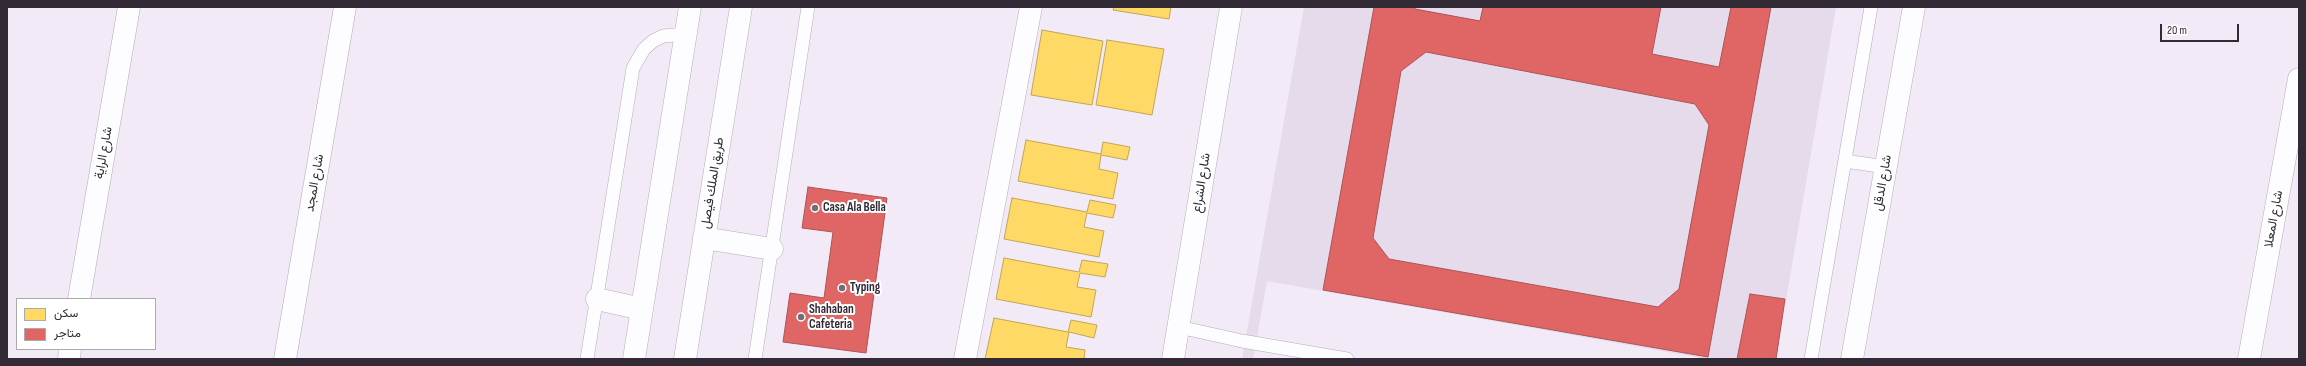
<!DOCTYPE html>
<meta charset="utf-8">
<style>
body{margin:0}
#map{position:relative;width:2306px;height:366px;overflow:hidden;background:#f2eaf7;font-family:"Sofia Sans Condensed",Vazirmatn,sans-serif}
canvas{display:block}
.frame{position:absolute;inset:0;border:8px solid #322b36;pointer-events:none}
.legend{position:absolute;left:16px;top:298px;width:140px;height:52px;box-sizing:border-box;background:#fff;border:1px solid #adaaaf;margin:0;padding:5px 7px;list-style:none;font-size:12px;color:#322b36}
.legend li{display:flex;align-items:center;gap:8px;height:20px}
.legend b{width:20px;border:1px solid #adaaaf}
.scale{position:absolute;left:2160px;top:24px;width:79px;height:18px;box-sizing:border-box;border:2px solid #322b36;border-top:0;padding-left:5px;font-size:12px;line-height:14px;white-space:nowrap;color:#322b36;-webkit-text-stroke:3px #fff;paint-order:stroke}
</style>
<div id="map">
<canvas width="2306" height="366"></canvas>
<div class="frame"></div>
<ul class="legend">
<li><b style="height:11px;background:#ffd966"></b>سكن</li>
<li><b style="height:11px;background:#e06666"></b>متاجر</li>
</ul>
<div class="scale">20 m</div>
</div>
<script>
const ctx = document.querySelector('canvas').getContext('2d');
ctx.lineJoin = 'round';
function fillPath(path, color) { ctx.fillStyle = color; ctx.fill(path, 'evenodd'); }
const toPath = rows => new Path2D(rows.map(r => 'M' + r).join(''));
function stroke(path, color, width, dash) { ctx.strokeStyle = color; ctx.lineWidth = width; ctx.lineCap = dash ? 'butt' : 'round'; ctx.setLineDash(dash || []); ctx.stroke(path); }
function label(font, color, halo, rows, align = 'center') {
  ctx.font = font + ' "Sofia Sans Condensed",Vazirmatn,sans-serif'; ctx.lineWidth = 4; ctx.setLineDash([]); ctx.textBaseline = 'middle'; ctx.strokeStyle = halo; ctx.fillStyle = color; for (const [text, x, y, turn = 0] of rows) {
    ctx.save(); ctx.translate(x, y); ctx.rotate((+turn || 0) * Math.PI / 180); ctx.textAlign = isNaN(turn) ? turn : align; if (halo) ctx.strokeText(text, 0, 0); ctx.fillText(text, 0, 0); ctx.restore();
  }
}
fillPath(toPath([
 [1304,7,1836,7,1776,359,1707,359,1267,281,1253,359,1242,359]
]), '#e6dbea');
const homes = toPath([
 [1114,7,1171,7,1169,19,1113,10,1114,7],
 [1042,30,1103,41,1092,105,1031,95,1042,30],
 [1107,40,1164,49,1152,115,1096,105,1107,40],
 [1026,140,1101,154,1103,142,1130,147,1127,160,1101,155,1099,169,1118,173,1113,199,1018,181,1026,140],
 [1012,198,1087,212,1090,200,1116,205,1113,218,1087,213,1084,227,1104,231,1099,257,1004,239,1012,198],
 [1004,258,1079,272,1082,260,1108,264,1105,277,1080,273,1077,287,1096,290,1091,317,996,299,1004,258],
 [994,318,1068,332,1071,320,1097,325,1094,338,1069,332,1066,347,1085,350,1084,359,985,359,994,318]
]);
fillPath(homes, '#ffd966');
stroke(homes, '#c2a558', 1);
const shops = toPath([
 [1374,7,1415,7,1415,9,1480,21,1483,7,1661,7,1652,54,1719,67,1731,7,1771,7,1708,357,1323,290,1374,7],
 [1426,52,1695,104,1709,125,1679,289,1658,307,1389,259,1373,238,1401,71,1426,52],
 [808,187,887,198,866,353,783,342,790,293,824,298,833,232,802,228,808,187],
 [1750,294,1785,299,1776,359,1737,359,1750,294]
]);
fillPath(shops, '#e06666');
stroke(shops, '#ac5458', 1);
const service = toPath([
 [1845,161,1886,167],
 [1179,327,1242,341,1347,359],
 [587,359,633,68,644,49,653,41,663,36,685,34],
 [755,359,808,7],
 [1811,359,1871,7]
]);
const minor = toPath([
 [79,299,129,7],
 [69,359,70,349],
 [285,359,345,7],
 [965,359,1031,7],
 [1173,359,1231,7],
 [1852,359,1914,7]
]);
const tertiary = toPath([
 [2249,359,2299,79]
]);
const primary = toPath([
 [704,238,772,249],
 [597,299,642,309],
 [634,359,690,7],
 [685,359,741,7]
]);
stroke(service, '#b3adb8', 14);
stroke(minor, '#b3adb8', 23);
stroke(tertiary, '#b3adb8', 23);
stroke(primary, '#b3adb8', 23);
stroke(service, '#fdfcfe', 13);
stroke(minor, '#fdfcfe', 22);
stroke(tertiary, '#fdfcfe', 22);
stroke(primary, '#fdfcfe', 22);
for (const [x, y, r, color] of [
 [815,208,4,"#756e7a"],
 [842,288,4,"#756e7a"],
 [801,317,4,"#756e7a"]
]) { const dot = new Path2D(); dot.arc(x, y, r, 0, 2 * Math.PI); ctx.fillStyle = color; ctx.fill(dot); stroke(dot, '#fff', 1.5); }
label('13px', '#322b36', '#fff', [
 ["شارع الراية",104,153,-80],
 ["شارع المجد",315,183,-80],
 ["طريق الملك فيصل",713,183,-81],
 ["شارع الشراع",1202,183,-81],
 ["شارع الدقل",1883,183,-80],
 ["شارع المعلا",2274,219,-80]
]);
label('bold 13px', '#322b36', '#fff', [
 ["Casa Ala Bella",823,208],
 ["Typing",850,288],
 ["Shahaban",809,310],
 ["Cafeteria",809,325]
], 'left');
</script>
